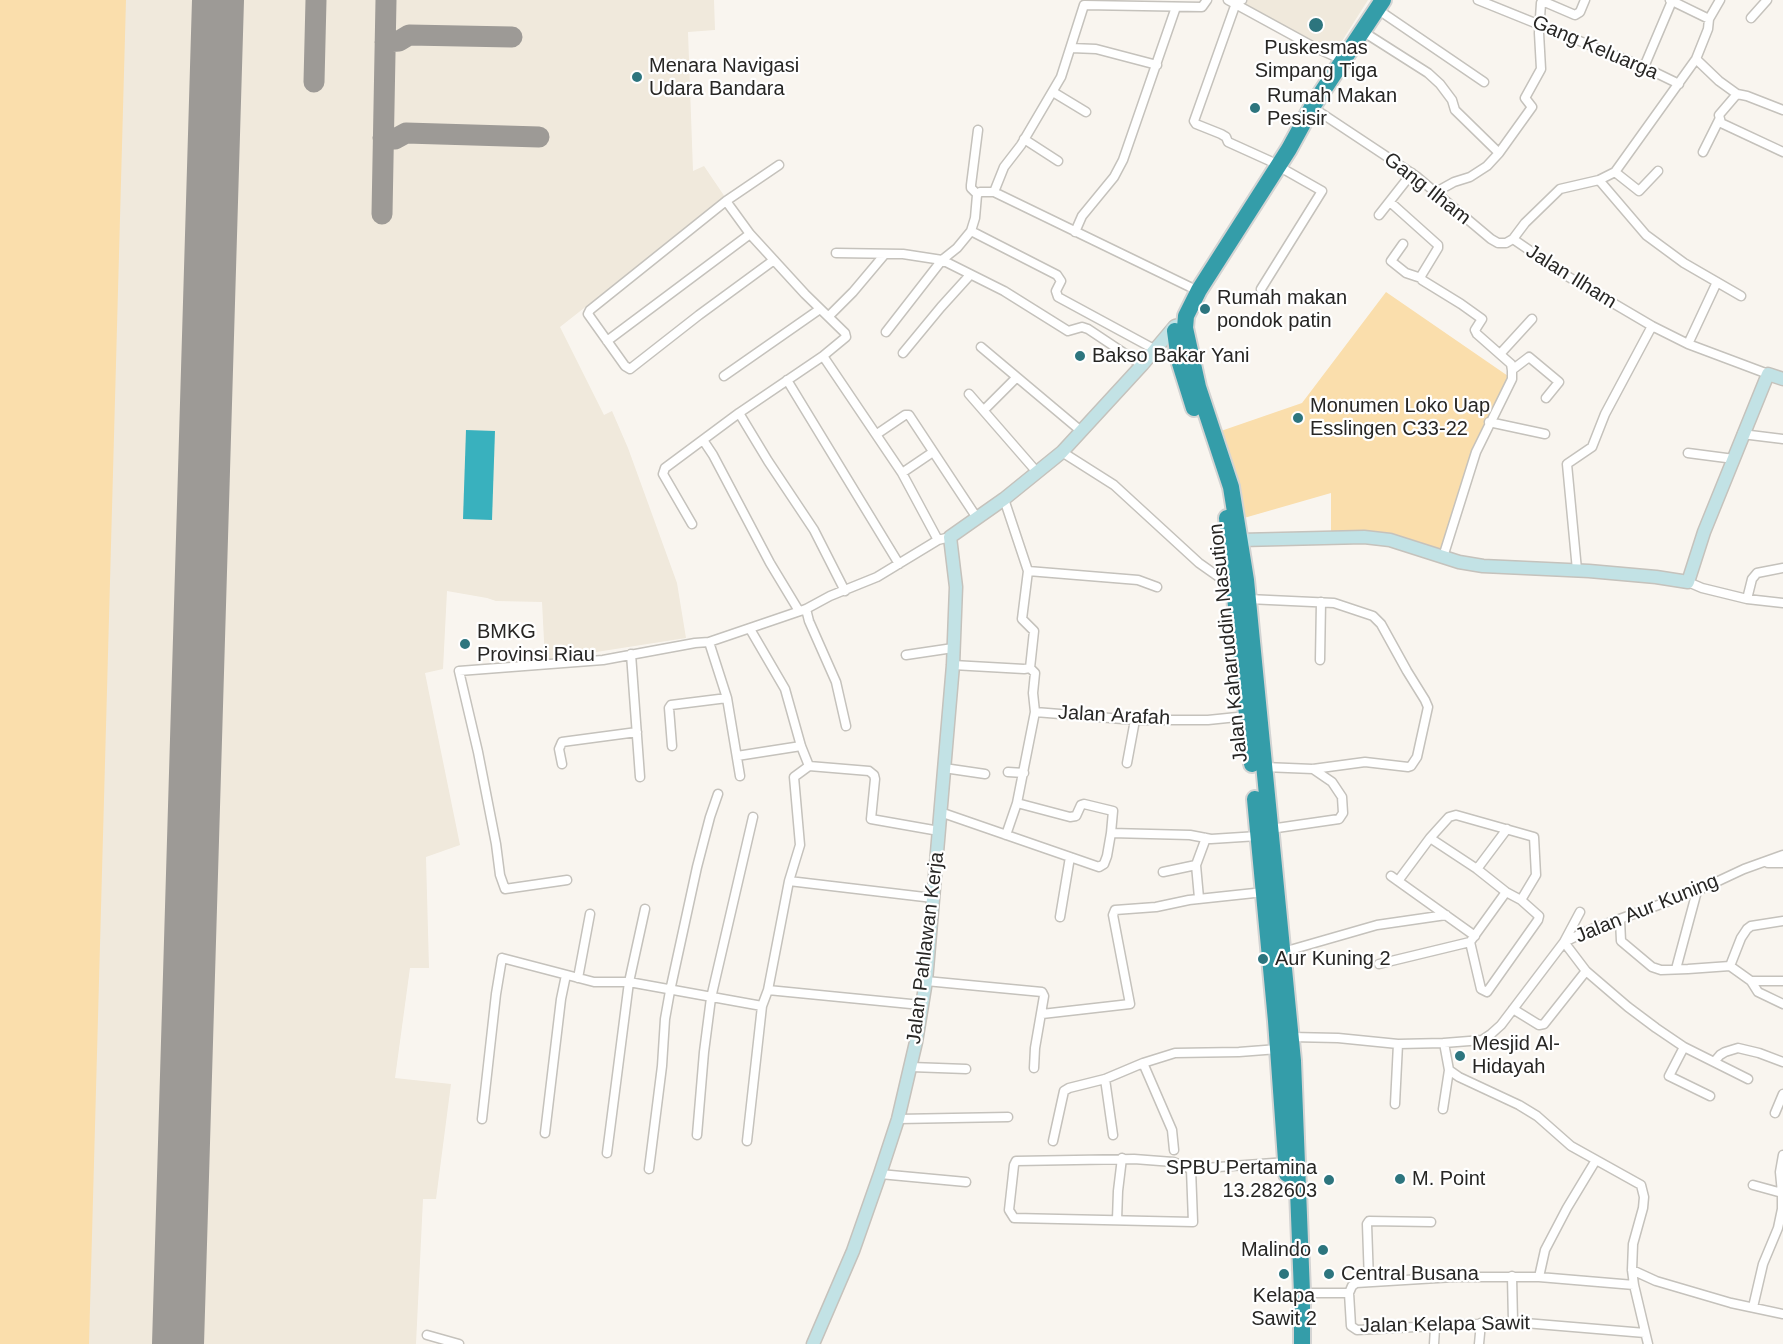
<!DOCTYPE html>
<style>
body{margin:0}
canvas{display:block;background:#f9f5ef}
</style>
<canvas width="1783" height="1344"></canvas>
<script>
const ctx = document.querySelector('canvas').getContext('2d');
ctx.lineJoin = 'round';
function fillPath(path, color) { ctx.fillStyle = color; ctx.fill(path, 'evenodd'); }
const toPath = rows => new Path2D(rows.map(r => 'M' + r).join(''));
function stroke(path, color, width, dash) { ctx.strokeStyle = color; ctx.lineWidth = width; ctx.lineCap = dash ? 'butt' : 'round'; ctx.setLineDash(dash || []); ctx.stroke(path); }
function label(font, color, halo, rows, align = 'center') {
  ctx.font = font + ' Arial,sans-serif'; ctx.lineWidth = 4.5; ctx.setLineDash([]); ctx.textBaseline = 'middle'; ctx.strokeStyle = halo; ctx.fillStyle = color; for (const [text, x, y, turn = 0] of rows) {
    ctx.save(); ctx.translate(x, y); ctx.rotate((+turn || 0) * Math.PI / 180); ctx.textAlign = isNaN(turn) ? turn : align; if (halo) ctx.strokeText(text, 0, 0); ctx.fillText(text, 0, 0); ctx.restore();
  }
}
fillPath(toPath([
 [0,0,714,0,715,30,688,32,693,171,704,166,725,197,560,327,604,415,612,411,628,448,677,583,686,638,545,660,542,602,496,601,487,598,447,591,443,669,425,673,460,845,426,857,429,968,410,968,395,1078,451,1084,436,1199,423,1199,416,1344,0,1344],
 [1244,0,1368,0,1335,52,1316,46,1245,4]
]), '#f0e9dc');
fillPath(toPath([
 [0,0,126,0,89,1344,0,1344],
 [1386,292,1508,376,1473,450,1440,551,1331,532,1331,493,1244,518,1218,432,1302,403]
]), '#fadeac');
fillPath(toPath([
 [466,430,495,431,492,520,463,519]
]), '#39b1be');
stroke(toPath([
 [217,1,218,0],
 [385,42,399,41,409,35,512,37],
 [314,82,316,0],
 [383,138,395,139,406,133,539,137],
 [382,214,386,0]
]), '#9d9a96', 21);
stroke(toPath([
 [178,1344,218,0]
]), '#9d9a96', 52);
const street = toPath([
 [1228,0,1314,47,1343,60],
 [1242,0,1236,3,1194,121,1196,124,1221,134,1226,137,1228,142,1270,161],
 [1478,0,1644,67,1679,84],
 [1670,0,1709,19],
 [1377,9,1484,82],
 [1751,18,1767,0],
 [1362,31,1428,73,1440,84,1452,100,1455,110,1499,153],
 [1071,48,1096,49,1157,65],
 [1696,59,1719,81,1737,94,1747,96,1783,110],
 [1644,67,1672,1],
 [1053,92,1086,112],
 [1737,94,1719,115,1721,123,1783,152],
 [1312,107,1416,176,1491,239,1498,243,1506,243,1513,239,1525,223,1560,189,1599,180,1615,172,1696,59,1708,29,1709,19,1720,0],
 [1024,139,1058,161],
 [1703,152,1719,120],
 [1615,172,1639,191,1658,171],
 [1599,180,1646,235,1684,263,1741,296],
 [994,192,1004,167,1021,145,1061,77,1084,5,1202,7,1207,0],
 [1436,192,1454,182,1470,177,1487,166,1499,153,1532,107,1525,98,1541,69,1539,33,1541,3,1547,3,1575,15,1580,12,1585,0],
 [977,194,971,188,971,185,978,130],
 [1390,202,1438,245,1438,248,1421,276,1422,280,1461,304,1482,319,1475,330,1477,334,1511,364,1512,370,1512,379,1476,452,1443,557],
 [1379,215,1412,173],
 [971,231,1057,275,1061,281,1056,291,1058,297,1154,349],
 [1075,232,1082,216,1114,177,1123,160,1176,7],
 [1513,239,1567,276,1652,326,1688,344,1768,374],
 [1403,244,1391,261,1406,273,1421,278],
 [836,253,903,254,942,260,1004,291,1068,331,1082,327,1088,329,1142,365],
 [774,260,699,315,630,369,625,366,588,314,590,310,726,201,779,165],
 [1261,289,1322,191,1278,166],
 [829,316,853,292,885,254],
 [886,332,942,260,957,248,971,231,975,218,977,195,980,192,994,192,1190,287],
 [607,341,750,234],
 [1688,344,1717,282],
 [981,347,1081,431],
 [903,353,941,307,970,275],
 [1500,354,1532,319],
 [823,356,902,473,938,540],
 [1512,370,1529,357,1559,382,1546,398],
 [724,376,820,309],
 [787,380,899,564],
 [969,394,1036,471],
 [984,410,1016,378],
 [739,413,768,461,814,530,845,591],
 [1489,422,1545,434],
 [877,434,905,415,909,415,977,518],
 [1742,434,1783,439],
 [703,440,713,455,770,563,799,611],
 [1062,452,1114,485,1199,563,1233,587],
 [1688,453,1734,459],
 [902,473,933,452],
 [1004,499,1028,571,1138,580,1157,587],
 [692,524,663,474,665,468,739,413,823,356,846,337,845,333,805,294,750,234,726,201],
 [1577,570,1567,464,1592,447,1605,414,1652,326],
 [1688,582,1702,588,1747,599,1783,603],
 [1248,599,1334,603,1373,616,1381,624,1407,671,1425,700,1428,707,1417,757,1411,766,1408,767,1365,762,1313,769,1264,767],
 [1747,599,1752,579,1757,573,1783,568],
 [806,609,809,621,836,682,846,726],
 [750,629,785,689,801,746,809,766],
 [709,642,727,698,740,776],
 [631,654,640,777],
 [906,655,953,648],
 [1320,660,1321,602],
 [953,665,1024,669,1030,668,1034,631,1022,619,1028,571],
 [1035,712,1135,720,1208,720,1247,716],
 [672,746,669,708,671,705,727,698],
 [737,756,801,746],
 [1127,763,1135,720],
 [562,764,559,749,562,742,637,732],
 [944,768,985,774],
 [1008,772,1024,773],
 [1017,803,1070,817,1076,816,1081,805,1084,804,1113,811,1111,833],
 [940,812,1099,867,1104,864,1107,856,1111,833,1190,835,1211,839,1258,836],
 [1270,829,1339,819,1343,813,1342,797,1332,782,1313,769],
 [1006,835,1017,803,1035,712,1033,693,1035,673,1030,668],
 [1430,838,1477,869,1506,892,1521,900,1539,916,1538,920,1487,992,1481,989,1470,942],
 [1768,863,1783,863],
 [1196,865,1199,898],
 [1477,869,1507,829],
 [1163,872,1196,865,1206,838],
 [1391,876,1475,936],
 [567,880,505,889,500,875,496,844,478,752,459,671,603,660,695,643,709,642,806,609,830,596,877,577,938,540,950,537],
 [789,881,933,898],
 [1398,881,1430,838,1449,817,1456,815,1534,837,1536,875,1521,900],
 [1580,912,1564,942,1586,971,1628,1007,1656,1028,1684,1047,1714,1062,1720,1055,1725,1052,1738,1048,1759,1053,1783,1062],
 [1060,917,1070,857],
 [1620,920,1621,941,1652,967,1661,970,1688,969,1730,966,1751,981,1758,992,1783,1004],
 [1283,952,1377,925,1446,915],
 [1379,964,1470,942,1506,892],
 [1730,966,1741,938,1747,929,1751,926,1783,921],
 [1676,969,1697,891],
 [578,978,590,914],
 [926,981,1042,992,1044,996,1035,1048,1034,1068],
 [1751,981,1783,981],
 [768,990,921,1005],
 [1513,1009,1539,1025,1544,1024,1586,971],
 [1042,1014,1130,1004,1113,915,1115,910,1156,907,1189,900,1264,892],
 [1291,1037,1338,1038,1398,1044,1444,1043,1482,1040,1491,1034,1501,1025,1564,942,1592,929,1697,891,1744,869,1783,855],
 [1444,1043,1449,1070,1459,1077,1519,1105,1537,1116,1571,1146,1641,1185,1644,1197,1643,1208,1633,1244,1632,1270,1634,1285,1648,1344],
 [1684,1047,1669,1076,1710,1096],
 [1714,1062,1748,1079],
 [1143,1063,1172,1130,1174,1150],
 [911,1067,966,1069],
 [1105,1079,1113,1135],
 [1395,1104,1398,1044],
 [1443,1109,1449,1070],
 [1775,1113,1783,1094],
 [482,1119,496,994,502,958,594,982,629,982,762,1006],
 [898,1119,1008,1117],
 [545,1133,561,999,566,975],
 [697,1135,704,1052,711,998,753,817],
 [747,1141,762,1006,768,990,789,881,800,845,794,777,809,766,869,771,874,775,875,779,871,819,939,831],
 [1053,1141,1064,1091,1069,1088,1105,1079,1143,1063,1175,1053,1239,1052,1278,1049],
 [607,1153,629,982,645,909],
 [649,1169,662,1066,665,1019,670,991,697,867,710,817,718,794],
 [1191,1169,1193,1222,1014,1218,1009,1210,1014,1165,1016,1161,1134,1159,1173,1162,1191,1169,1287,1162],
 [880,1174,966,1182],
 [1753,1185,1782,1193,1782,1209,1778,1228,1763,1264,1753,1307],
 [1782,1193,1780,1172,1783,1155],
 [1117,1220,1118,1191,1122,1158],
 [1632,1270,1656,1281,1731,1303,1783,1314],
 [1512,1276,1513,1322],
 [1539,1277,1545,1250,1567,1208,1596,1160],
 [1369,1282,1367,1224,1369,1221,1431,1222],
 [1302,1293,1349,1293,1352,1286,1356,1283,1454,1277,1539,1277,1634,1285],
 [1349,1293,1351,1326,1357,1330,1513,1322,1645,1333],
 [427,1335,459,1344],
 [1434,1344,1435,1328],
 [1479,1344,1481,1323]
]);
const secondary = toPath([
 [1241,540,1364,537,1390,540,1459,562,1483,566,1589,571,1656,577,1688,582,1704,532,1768,374,1783,379],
 [813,1344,853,1251,880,1174,898,1119,916,1042,926,981,953,665,956,587,950,537,1004,499,1062,452,1142,365,1175,326,1179,325]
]);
const highway = toPath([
 [1175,331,1179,360,1194,408],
 [1227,518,1252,764],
 [1255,799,1276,1021,1287,1174],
 [1302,1344,1302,1293,1293,1061,1246,580,1231,487,1198,387,1185,328,1186,316,1199,290,1289,149,1312,107,1383,0]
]);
stroke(street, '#c5c2bc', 11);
stroke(secondary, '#c5c2bc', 15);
stroke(highway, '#d4d4d3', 20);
stroke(street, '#fff', 8);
stroke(secondary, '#c2e2e5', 12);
stroke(highway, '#349da9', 16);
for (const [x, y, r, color] of [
 [1316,25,8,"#2d757e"],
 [637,77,6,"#2d757e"],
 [1255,108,6,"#2d757e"],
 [1205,309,6,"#2d757e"],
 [1080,356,6,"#2d757e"],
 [1298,418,6,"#2d757e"],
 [465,644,6,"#2d757e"],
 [1263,959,6,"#2d757e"],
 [1460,1056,6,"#2d757e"],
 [1400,1179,6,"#2d757e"],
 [1329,1180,6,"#2d757e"],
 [1323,1250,6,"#2d757e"],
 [1284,1274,6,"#2d757e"],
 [1329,1274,6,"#2d757e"]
]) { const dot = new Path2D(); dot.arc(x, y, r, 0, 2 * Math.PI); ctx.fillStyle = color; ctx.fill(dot); stroke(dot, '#fff', 2); }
label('20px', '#272624', '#fff', [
 ["Puskesmas",1316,48,"center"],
 ["Simpang Tiga",1316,71,"center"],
 ["Menara Navigasi",649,66],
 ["Udara Bandara",649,89],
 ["Rumah Makan",1267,96],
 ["Pesisir",1267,119],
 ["Rumah makan",1217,298],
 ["pondok patin",1217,321],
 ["Bakso Bakar Yani",1092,356],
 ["Monumen Loko Uap",1310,406],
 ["Esslingen C33-22",1310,429],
 ["BMKG",477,632],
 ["Provinsi Riau",477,655],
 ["Aur Kuning 2",1275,959],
 ["Mesjid Al-",1472,1044],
 ["Hidayah",1472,1067],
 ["SPBU Pertamina",1317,1168,"right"],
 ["13.282603",1317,1191,"right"],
 ["M. Point",1412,1179],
 ["Malindo",1311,1250,"right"],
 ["Central Busana",1341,1274],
 ["Kelapa",1284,1296,"center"],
 ["Sawit 2",1284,1319,"center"]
], 'left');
label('20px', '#272624', '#fff', [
 ["Gang Keluarga",1595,48,23],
 ["Gang Ilham",1427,189,38],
 ["Jalan Ilham",1571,277,32],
 ["Jalan Kaharuddin Nasution",1229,643,-96],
 ["Jalan Arafah",1114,716,3],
 ["Jalan Aur Kuning",1647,909,-22],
 ["Jalan Pahlawan Kerja",926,948,-83],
 ["Jalan Kelapa Sawit",1445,1325,-1]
]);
</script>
